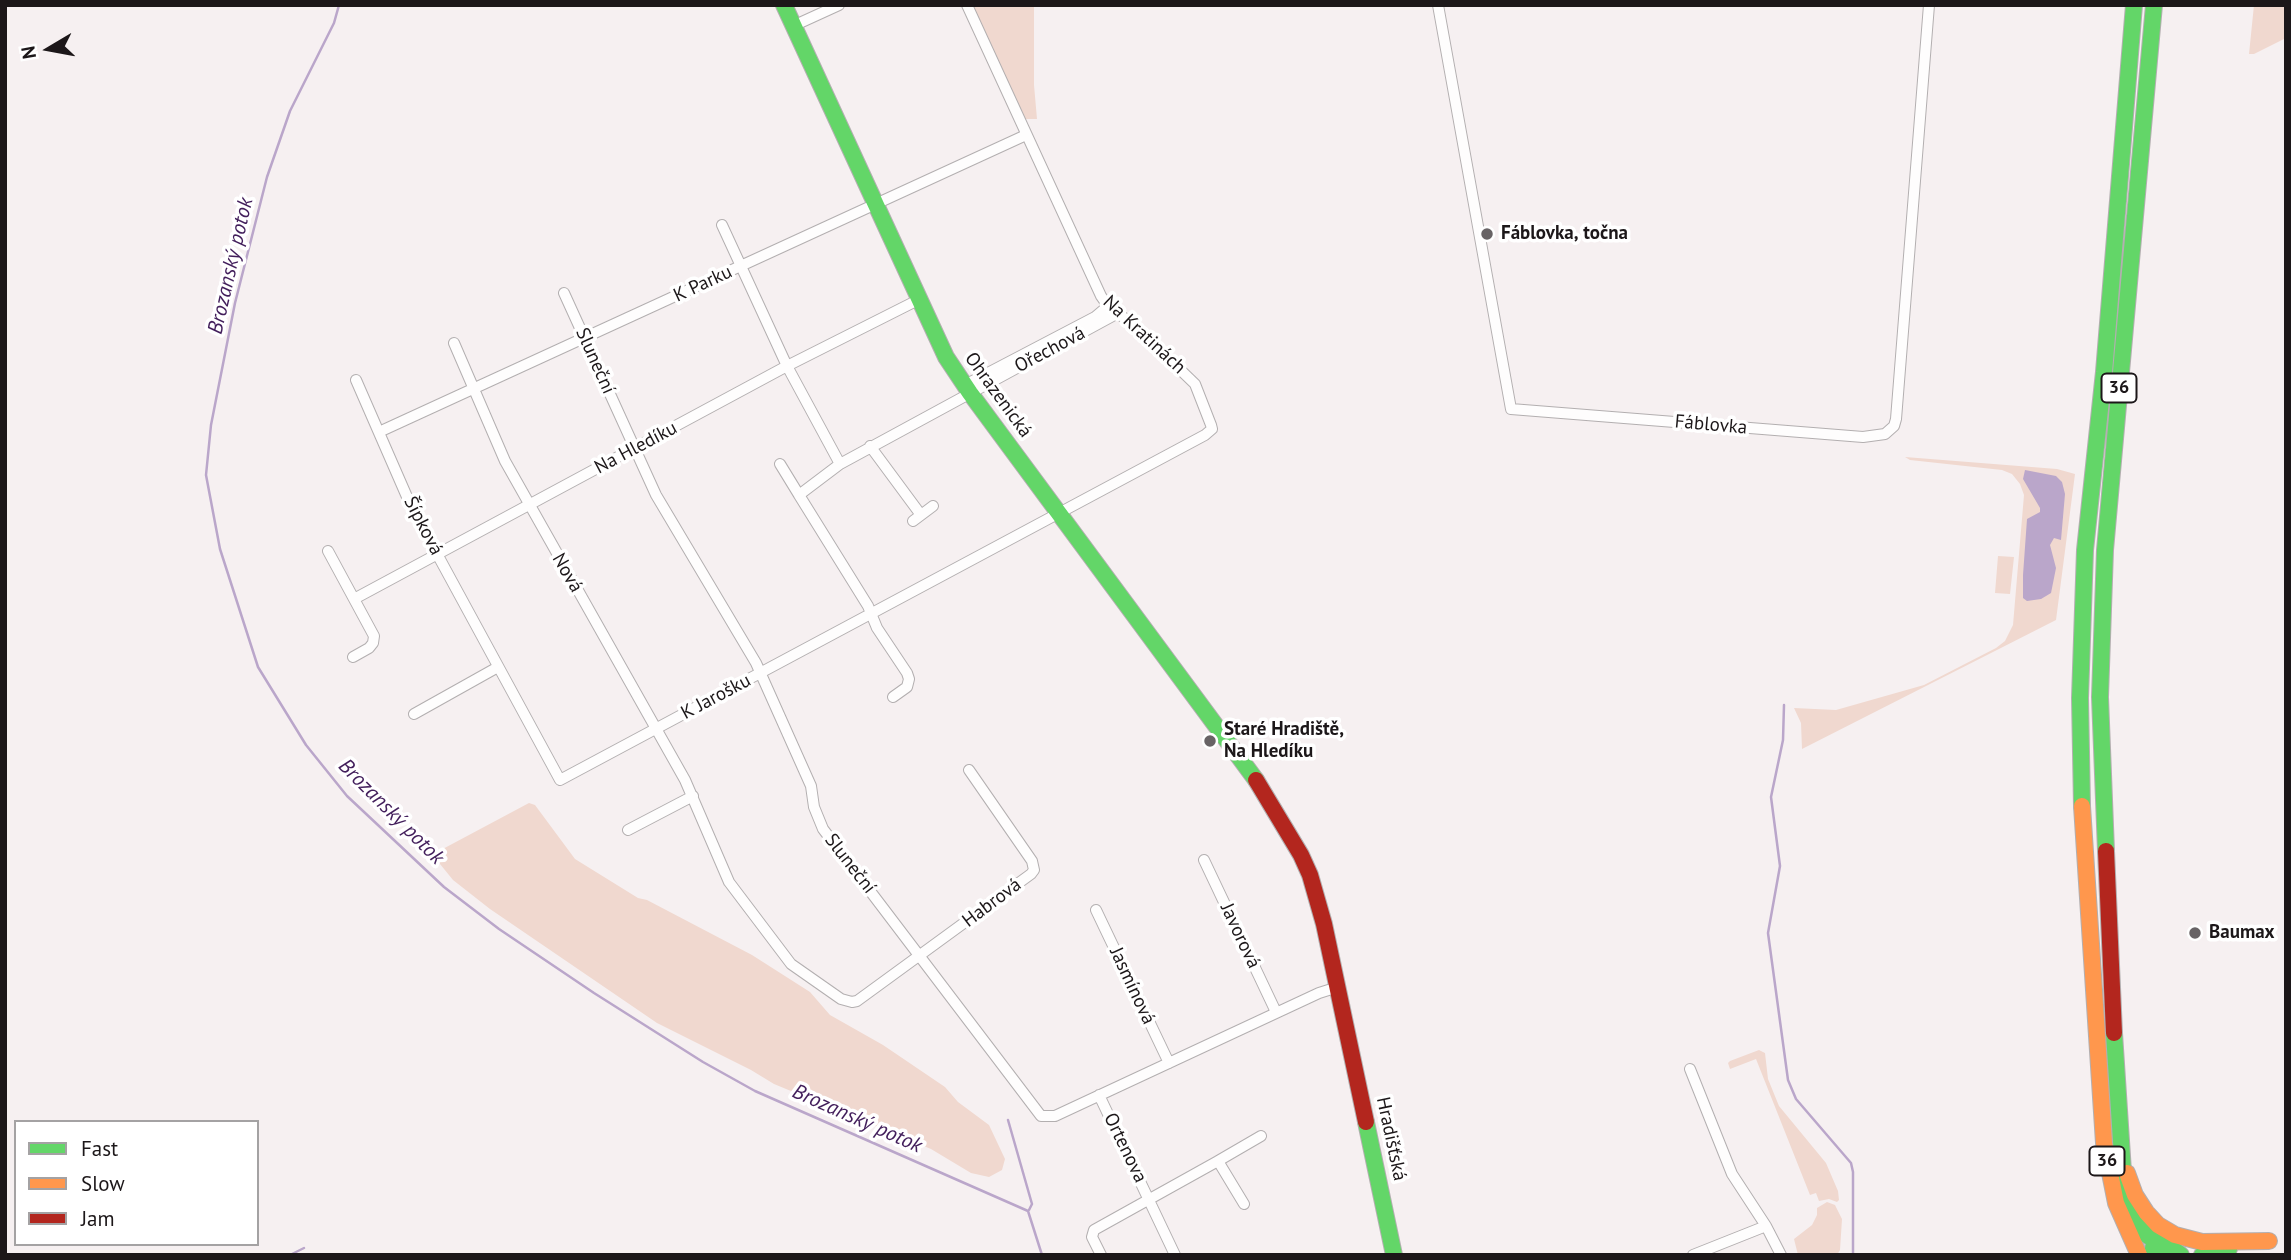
<!DOCTYPE html>
<meta charset="utf-8">
<style>
body{margin:0}
#map{position:relative;width:2291px;height:1260px;overflow:hidden;background:#f6f0f1;font-family:"PT Sans",sans-serif}
canvas{display:block}
.frame{position:absolute;inset:0;border:7px solid #1c1719;pointer-events:none}
.legend{position:absolute;left:14px;top:1120px;width:245px;height:126px;box-sizing:border-box;background:#fff;border:2px solid #a4a2a3;margin:0;padding:9px 12px;list-style:none;font-size:21px;color:#1c1719}
.legend li{display:flex;align-items:center;gap:14px;height:35px}
.legend b{width:35px;border:2px solid #a4a2a3}
.north{position:absolute;left:14px;top:14px;width:70px;height:70px;-webkit-text-stroke:5px #fff;paint-order:stroke;rotate:260deg;font-size:19px;font-weight:700;line-height:28px;text-align:center;color:#1c1719}
.north::after{content:'';display:block;margin:auto;width:24px;height:32px;background:#1c1719;clip-path:polygon(50% 0,100% 100%,50% 72%,0 100%)}
</style>
<div id="map">
<canvas width="2291" height="1260"></canvas>
<div class="frame"></div>
<ul class="legend">
<li><b style="height:9px;background:#63d668"></b>Fast</li>
<li><b style="height:9px;background:#ff974d"></b>Slow</li>
<li><b style="height:9px;background:#b3261e"></b>Jam</li>
</ul>
<div class="north">N</div>
</div>
<script>
const ctx = document.querySelector('canvas').getContext('2d');
ctx.lineJoin = 'round';
function fillPath(path, color) { ctx.fillStyle = color; ctx.fill(path, 'evenodd'); }
const toPath = rows => new Path2D(rows.map(r => 'M' + r).join(''));
function stroke(path, color, width, dash) { ctx.strokeStyle = color; ctx.lineWidth = width; ctx.lineCap = dash ? 'butt' : 'round'; ctx.setLineDash(dash || []); ctx.stroke(path); }
function label(font, color, halo, rows, align = 'center') {
  ctx.font = font + ' "PT Sans",sans-serif'; ctx.lineWidth = 7; ctx.setLineDash([]); ctx.textBaseline = 'middle'; ctx.strokeStyle = halo; ctx.fillStyle = color; for (const [text, x, y, turn = 0] of rows) {
    ctx.save(); ctx.translate(x, y); ctx.rotate((+turn || 0) * Math.PI / 180); ctx.textAlign = isNaN(turn) ? turn : align; if (halo) ctx.strokeText(text, 0, 0); ctx.fillText(text, 0, 0); ctx.restore();
  }
}
fillPath(toPath([
 [972,5,1034,5,1034,85,1037,119,1025,119],
 [2254,5,2286,5,2286,38,2254,54,2249,54],
 [1905,457,2057,469,2075,474,2056,620,1802,749,1801,723,1794,708,1836,710,1924,685,1996,648,2005,641,2013,625,2024,495,2020,484,2012,474,2002,470,1910,460],
 [1998,556,2014,557,2010,594,1995,593],
 [529,803,535,805,575,859,638,898,647,900,752,955,810,992,830,1015,883,1045,945,1087,958,1102,989,1125,1005,1159,1002,1170,989,1177,971,1173,931,1149,774,1084,751,1070,657,1023,490,909,453,880,440,864,436,855,439,851],
 [1759,1050,1765,1053,1768,1079,1779,1106,1826,1163,1838,1191,1839,1200,1837,1202,1829,1199,1819,1201,1816,1193,1810,1195,1756,1059,1730,1069,1728,1063,1730,1061],
 [1827,1202,1835,1205,1842,1219,1840,1250,1837,1255,1798,1255,1794,1239,1812,1225,1817,1215,1817,1208]
]), '#f0d8cf');
fillPath(toPath([
 [2025,470,2056,476,2062,482,2065,494,2061,540,2054,538,2050,545,2056,568,2051,593,2041,599,2027,601,2023,598,2023,575,2027,519,2040,512,2040,508,2023,479]
]), '#baa6ca');
stroke(toPath([
 [339,5,334,23,290,111,267,177,235,303,211,425,206,475,220,549,258,667,306,745,347,796,444,887,499,929,594,993,703,1062,755,1091,1028,1211,1042,1255],
 [1784,705,1783,740,1771,797,1780,866,1768,933,1788,1080,1796,1099,1851,1163,1853,1172,1853,1255],
 [1008,1120,1032,1204,1029,1210],
 [290,1255,304,1248]
]), '#baa6ca', 2.5);
const street = toPath([
 [1438,5,1511,409,1863,437,1885,434,1894,426,1896,419,1929,5],
 [793,26,839,5],
 [722,225,787,366,840,464,799,495,868,606,877,628,907,673,909,679,907,687,893,697],
 [564,293,656,495,756,663,811,786,814,807,823,829,1041,1116,1055,1116,1319,993,1338,987],
 [454,343,505,461,685,780,729,882,791,964,841,999,852,1002,857,1001,1031,874,1034,870,1032,861,969,770],
 [356,380,411,506,560,780,1205,435,1212,429,1211,425,1195,384,1135,326,1108,306,1101,296,967,5],
 [965,385,1095,317,1108,306],
 [379,432,1026,135],
 [870,446,921,515],
 [780,464,799,495],
 [840,464,1118,313],
 [913,521,933,506],
 [328,551,374,636,373,643,369,648,353,657],
 [354,599,787,366,918,300],
 [414,714,498,667],
 [628,830,693,796],
 [1204,860,1276,1012],
 [1096,910,1169,1063],
 [1690,1069,1732,1174,1766,1226,1781,1255],
 [1099,1095,1175,1255],
 [1244,1204,1218,1161,1261,1136],
 [1101,1255,1092,1237,1094,1230,1218,1161],
 [1693,1255,1766,1226]
]);
const fast = toPath([
 [784,5,946,357,970,393,1256,780],
 [2082,806,2080,698,2085,550,2104,372,2134,5],
 [2106,851,2100,697,2105,550,2154,5],
 [2114,1033,2124,1187,2128,1205,2138,1226,2148,1236,2164,1246],
 [1366,1122,1394,1255],
 [2153,1248,2170,1247,2181,1255],
 [2202,1255,2229,1249]
]);
const slow = toPath([
 [2082,806,2104,1143,2116,1203,2139,1255],
 [2127,1173,2135,1195,2146,1212,2158,1225,2175,1235,2202,1242,2269,1241]
]);
const jam = toPath([
 [1256,780,1301,855,1310,875,1324,924,1366,1122],
 [2106,851,2114,1033]
]);
stroke(street, '#b3afb0', 12);
stroke(fast, '#b3afb0', 18);
stroke(slow, '#b3afb0', 18);
stroke(jam, '#b3afb0', 18);
stroke(street, '#fefdfd', 10);
stroke(fast, '#63d668', 16);
stroke(slow, '#ff974d', 16);
stroke(jam, '#b3261e', 16);
for (const [x, y, r, color] of [
 [1487,234,7,"#686365"],
 [1210,741,7,"#686365"],
 [2195,933,7,"#686365"]
]) { const dot = new Path2D(); dot.arc(x, y, r, 0, 2 * Math.PI); ctx.fillStyle = color; ctx.fill(dot); stroke(dot, '#fff', 2.5); }
for (const [x, y, w] of [
 [2119,388,35],
 [2107,1161,35]
]) { const box = new Path2D(); box.roundRect(x - w / 2, y - 14.5, w, 29, 5); ctx.fillStyle = '#fff'; ctx.fill(box); stroke(box, '#1c1719', 2); }
label('bold 18px', '#1c1719', null, [
 ["36",2119,388],
 ["36",2107,1161]
]);
label('bold 19px', '#1c1719', '#fff', [
 ["Fáblovka, točna",1501,234],
 ["Staré Hradiště,",1224,730],
 ["Na Hledíku",1224,752],
 ["Baumax",2209,933]
], 'left');
label('19px', '#1c1719', '#fff', [
 ["K Parku",703,284,-25],
 ["Na Kratinách",1144,335,43],
 ["Ořechová",1050,350,-28],
 ["Sluneční",595,361,66],
 ["Ohrazenická",998,395,54],
 ["Fáblovka",1711,425,5],
 ["Na Hledíku",636,448,-28],
 ["Šípková",423,526,63],
 ["Nová",567,573,60],
 ["K Jarošku",716,697,-28],
 ["Sluneční",850,864,52],
 ["Habrová",992,903,-37],
 ["Javorová",1240,936,65],
 ["Jasmínová",1132,986,65],
 ["Hradišťská",1391,1139,78],
 ["Ortenova",1125,1148,64]
]);
label('italic 21px', '#421e5b', '#fff', [
 ["Brozanský potok",231,266,-77],
 ["Brozanský potok",391,812,45],
 ["Brozanský potok",857,1119,24]
]);
</script>
